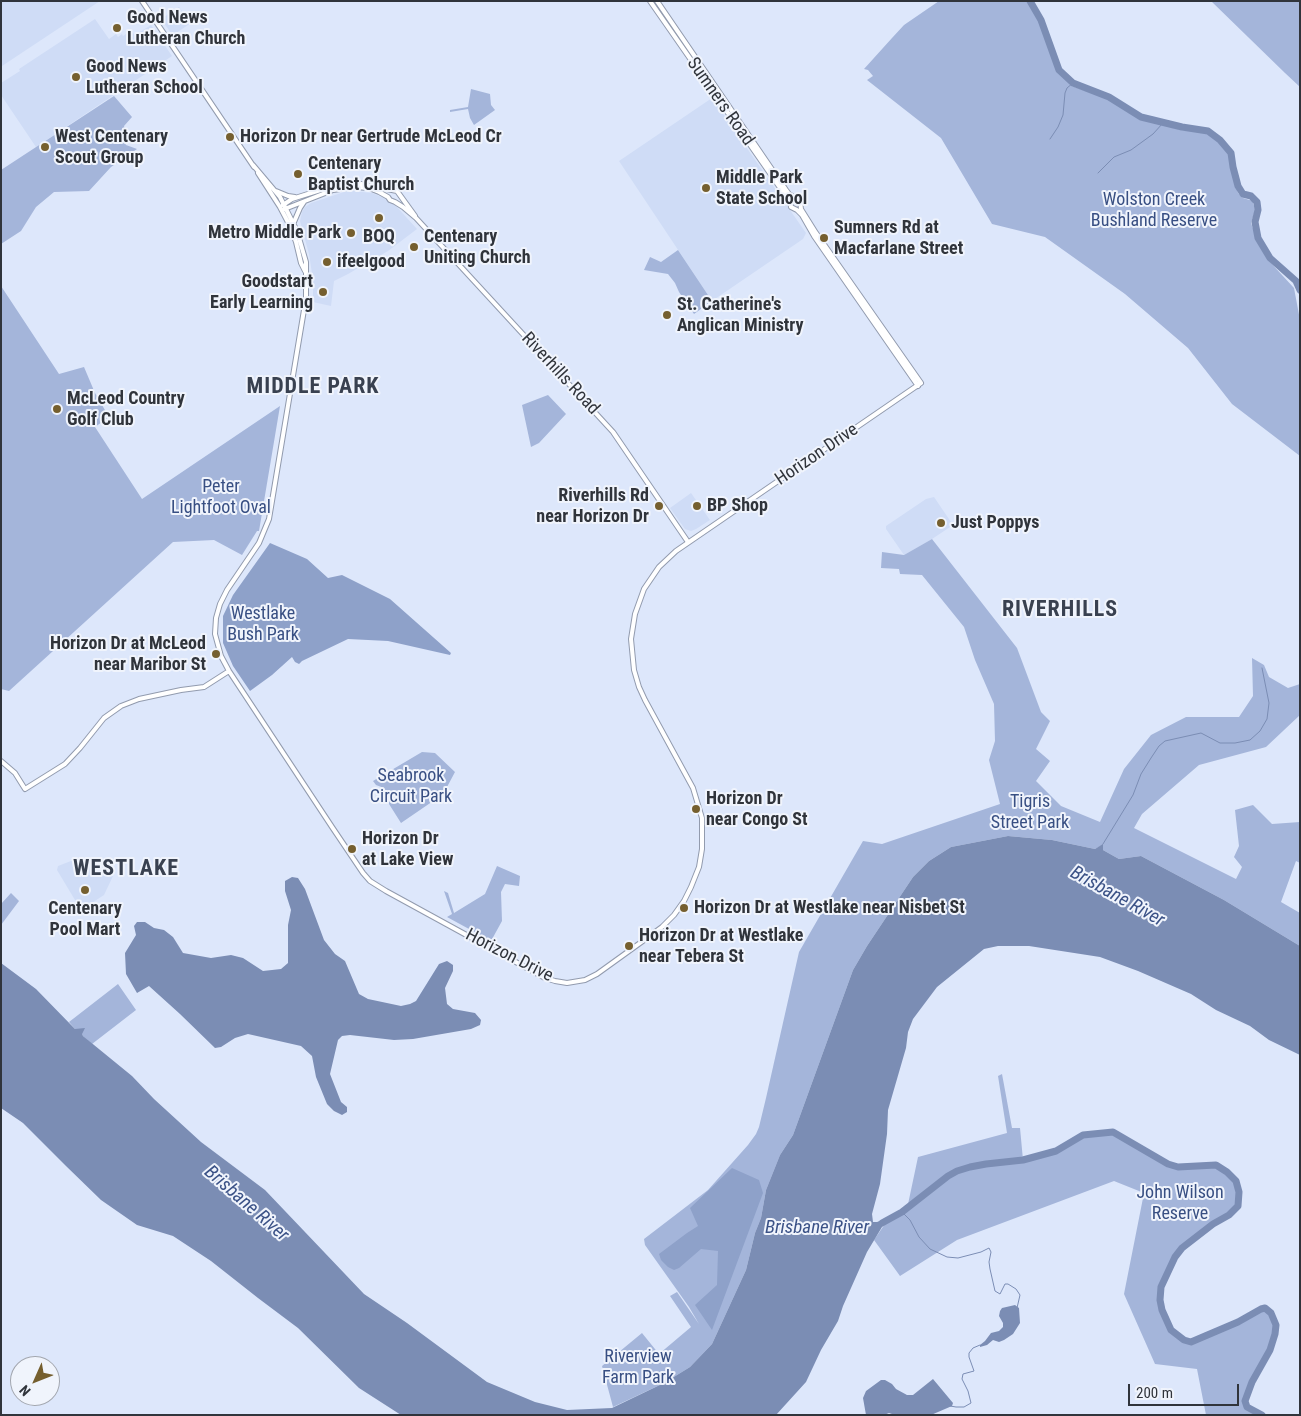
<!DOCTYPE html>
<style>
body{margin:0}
#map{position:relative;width:1301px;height:1416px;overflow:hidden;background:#dde7fb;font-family:"Roboto Condensed",sans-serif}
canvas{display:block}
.frame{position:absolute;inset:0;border:2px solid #30343b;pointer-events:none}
.north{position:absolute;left:10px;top:1356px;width:50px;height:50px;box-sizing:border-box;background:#f0f4fc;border:1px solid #a3a7af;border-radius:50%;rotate:226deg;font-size:14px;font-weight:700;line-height:20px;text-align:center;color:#30343b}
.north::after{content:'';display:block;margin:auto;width:18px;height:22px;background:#755f2f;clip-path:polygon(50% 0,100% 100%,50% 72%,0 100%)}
.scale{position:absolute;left:1128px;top:1384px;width:111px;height:22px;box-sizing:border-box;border:2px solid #30343b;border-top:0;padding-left:6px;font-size:15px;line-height:18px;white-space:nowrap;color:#30343b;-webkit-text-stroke:4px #f0f4fc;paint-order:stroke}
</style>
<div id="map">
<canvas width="1301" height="1416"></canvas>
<div class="frame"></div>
<div class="north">N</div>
<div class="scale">200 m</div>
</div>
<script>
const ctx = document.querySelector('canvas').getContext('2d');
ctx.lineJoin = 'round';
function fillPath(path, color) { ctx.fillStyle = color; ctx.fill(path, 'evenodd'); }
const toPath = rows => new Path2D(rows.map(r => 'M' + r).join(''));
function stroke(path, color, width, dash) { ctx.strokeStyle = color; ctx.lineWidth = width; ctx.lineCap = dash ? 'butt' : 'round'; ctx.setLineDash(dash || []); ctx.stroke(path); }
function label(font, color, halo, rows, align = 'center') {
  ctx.font = font + ' "Roboto Condensed",sans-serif'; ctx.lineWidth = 4; ctx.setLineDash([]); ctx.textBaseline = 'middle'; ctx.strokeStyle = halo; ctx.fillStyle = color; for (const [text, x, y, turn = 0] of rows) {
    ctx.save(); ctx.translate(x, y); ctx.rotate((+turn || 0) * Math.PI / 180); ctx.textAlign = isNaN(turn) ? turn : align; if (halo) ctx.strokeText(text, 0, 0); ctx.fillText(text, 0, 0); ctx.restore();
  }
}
fillPath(toPath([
 [1,1,100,1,2,66,1,64],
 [179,7,191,23,176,33,171,33,161,19],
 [95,19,109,39,116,34,118,37,122,34,123,36,131,31,135,35,151,25,172,56,36,147,1,95,1,83,20,71,19,69],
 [712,98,806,233,803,239,712,301,619,161],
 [353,191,372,193,384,198,396,206,417,229,388,251,348,274,334,281,331,306,313,302,313,280,309,254,300,221,302,212,305,207,311,203,344,192],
 [691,493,710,520,696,529,691,531,685,529,670,508],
 [934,497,953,525,932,539,904,555,886,529,886,526,926,499],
 [71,861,77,861,113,876,104,895,81,910,57,870,58,866]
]), '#cfdcf6');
fillPath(toPath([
 [939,1,1027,1,1039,22,1057,71,1072,86,1108,99,1141,118,1181,130,1207,133,1219,142,1229,154,1238,193,1243,198,1253,201,1255,211,1251,223,1256,237,1270,262,1294,288,1300,320,1300,456,1232,404,1188,348,1125,294,1045,237,992,224,941,138,867,80,873,76,868,70,864,69,892,38,904,25],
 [1211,1,1300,1,1300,87,1285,73],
 [471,89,490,94,491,105,495,110,474,125,470,118,468,109,450,112,450,110,468,107],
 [114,96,132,117,124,126,126,135,123,140,126,145,137,149,111,167,89,191,54,192,36,207,21,231,1,244,1,170],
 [678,250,712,301,694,314,679,292,675,283,668,274,644,270,650,257,661,262],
 [1,286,59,374,84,367,95,393,109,417,95,427,142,499,280,406,259,531,257,531,242,555,214,540,173,542,9,691,1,689],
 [548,395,566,414,539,443,531,447,522,405],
 [932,539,1017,648,1041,712,1050,721,1036,749,1050,761,1036,781,1061,806,1100,822,1124,769,1151,735,1186,717,1239,717,1253,696,1252,658,1264,665,1269,677,1288,688,1300,684,1300,715,1266,747,1199,765,1142,814,1134,828,1236,879,1242,867,1234,857,1239,846,1235,810,1253,805,1272,824,1300,822,1300,863,1296,861,1281,902,1300,913,1300,946,1224,900,1141,856,1119,859,1103,850,1103,845,1095,849,1052,840,1008,836,951,847,929,861,913,877,867,946,853,970,793,1135,780,1155,766,1190,761,1218,755,1233,746,1270,712,1344,690,1367,664,1383,613,1407,602,1366,642,1333,659,1354,691,1327,670,1296,677,1292,699,1324,689,1307,645,1245,644,1239,708,1190,748,1145,756,1134,759,1127,766,1098,799,952,863,841,882,844,1000,804,989,760,995,741,994,704,975,660,964,627,922,575,900,574,899,569,881,568,882,552,904,555],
 [422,752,435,753,455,772,447,787,439,797,401,823,389,804,388,794,384,788,376,785,373,781],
 [497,866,520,876,519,886,505,884,501,892,502,921,491,941,447,917,452,914,444,891,448,893,454,913,485,894],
 [11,893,19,901,1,925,1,904],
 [118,984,136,1010,92,1044,83,1036,79,1029,75,1029,69,1022],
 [1002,1074,1012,1128,1020,1128,1023,1160,1056,1151,1083,1135,1113,1132,1168,1164,1178,1167,1216,1165,1227,1172,1236,1181,1239,1192,1238,1206,1229,1215,1213,1224,1183,1247,1175,1257,1161,1287,1160,1300,1162,1310,1171,1330,1184,1340,1191,1342,1238,1322,1261,1309,1265,1308,1271,1313,1276,1325,1275,1334,1270,1350,1252,1382,1245,1401,1247,1407,1255,1412,1251,1415,1206,1415,1197,1369,1155,1364,1124,1294,1144,1193,1114,1181,957,1240,900,1276,874,1240,889,1218,907,1209,918,1157,1007,1133,998,1076]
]), '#a4b5da');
fillPath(toPath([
 [270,543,307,559,328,578,342,575,390,599,451,653,450,655,388,641,348,639,302,661,299,664,295,662,292,657,272,675,250,691,233,666,223,643,223,616,233,595],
 [732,1168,759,1180,763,1193,712,1330,695,1305,717,1285,718,1251,701,1249,679,1268,674,1270,668,1267,661,1260,659,1254,687,1233,698,1226,690,1208]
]), '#8ea1c9');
fillPath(toPath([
 [1008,836,1052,840,1095,849,1103,844,1103,850,1119,859,1141,856,1224,900,1300,946,1300,1055,1269,1040,1250,1026,1216,1010,1191,994,1138,971,1100,957,1029,946,998,946,984,949,937,987,913,1019,908,1032,906,1048,888,1110,887,1134,880,1184,872,1214,873,1222,877,1222,889,1218,882,1227,867,1252,843,1306,838,1321,821,1350,806,1382,776,1415,401,1415,359,1388,298,1328,258,1298,211,1261,173,1236,137,1225,101,1200,66,1166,23,1123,1,1108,1,963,36,989,75,1029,85,1028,82,1034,83,1036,132,1076,154,1099,201,1142,265,1190,364,1294,407,1323,487,1382,535,1402,567,1410,612,1408,664,1383,690,1367,712,1344,746,1270,755,1233,761,1218,766,1190,780,1155,793,1135,853,970,867,946,913,877,929,861,951,847],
 [292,877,298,878,305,889,324,940,335,954,345,961,359,994,368,999,401,1006,410,1004,416,1001,439,964,447,961,453,965,453,971,445,988,447,1004,453,1009,475,1013,481,1020,480,1025,471,1029,413,1039,394,1040,350,1035,342,1036,338,1040,330,1074,341,1102,347,1107,347,1112,342,1115,334,1111,327,1104,316,1077,312,1056,301,1046,248,1034,235,1038,221,1047,215,1048,180,1014,149,986,137,993,126,974,125,953,136,935,134,926,137,922,145,922,154,928,164,930,173,937,183,953,211,958,231,955,243,958,263,971,281,969,288,963,288,925,291,910,285,891,285,881],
 [1015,1305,1019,1308,1020,1323,1013,1334,1004,1340,999,1342,993,1340,987,1345,980,1347,980,1345,985,1341,991,1333,999,1331,1003,1327,1003,1323,999,1316,1000,1311,1002,1308],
 [933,1379,953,1403,952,1406,931,1415,895,1415,889,1413,884,1415,866,1415,863,1398,866,1391,881,1380,885,1380,892,1384,896,1389,907,1395,913,1395]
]), '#7b8db4');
stroke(toPath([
 [1050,139,1058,127,1063,115,1065,93,1067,88,1073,83],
 [1098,173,1114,157,1131,150,1153,134,1163,123],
 [1103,844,1133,795,1141,774,1151,758,1159,746,1165,741,1201,733,1220,743,1235,743,1250,740,1260,731,1267,719,1269,703,1262,668],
 [902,1212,910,1220,919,1237,930,1249,947,1257,958,1258,981,1252,989,1248,991,1252,989,1262,990,1269,995,1291,1000,1294,1005,1284,1008,1284,1016,1289,1020,1295,1017,1308],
 [950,1406,956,1407,964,1407,971,1403,968,1391,962,1379,963,1374,974,1371,969,1357,969,1353,973,1348,980,1345]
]), '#7b8db4', 1);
stroke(toPath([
 [1030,1,1041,20,1059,70,1073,83,1109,97,1141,117,1182,127,1208,131,1220,140,1231,153,1233,167,1238,186,1243,194,1251,196,1257,202,1258,210,1255,222,1258,238,1270,258,1296,281,1300,290],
 [882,1223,902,1212,948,1176,957,1171,970,1167,986,1164,1023,1160,1056,1151,1083,1135,1113,1132,1168,1164,1178,1167,1216,1165,1227,1172,1236,1181,1239,1192,1238,1206,1229,1215,1213,1224,1182,1248,1175,1257,1161,1287,1160,1300,1162,1310,1171,1330,1184,1340,1191,1342,1238,1322,1261,1309,1265,1308,1271,1313,1276,1325,1275,1334,1270,1350,1252,1382,1245,1401,1247,1407,1262,1415]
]), '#7b8db4', 7);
const tertiary = toPath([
 [142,1,254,167],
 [650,1,790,202,791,207,797,210,802,215,814,236,918,386],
 [253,165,280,197,297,231,306,262,306,298,269,519,259,543,227,590,220,604,216,618,215,634,221,656,229,671,332,827,363,873,370,881,386,891,545,978,555,981,567,983,585,980,597,974,647,938,662,927,674,915,684,901,691,887,699,867,702,849,702,818,693,788,645,700,639,687,634,670,631,639,635,614,644,589,659,567,676,551,921,383,816,233,801,209,800,201,789,194,786,190,657,1],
 [258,173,280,207,290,226,296,242,301,263,305,271],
 [276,191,288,196,295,197],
 [283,205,292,199,333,186,348,183,356,183,397,191,415,216],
 [282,210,333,190,354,187,369,188,379,192,388,197,390,200,395,202,403,207,416,218,613,432,688,542],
 [294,222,300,208,304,202],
 [1,761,15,773,25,789,65,764,80,748,104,718,121,706,139,699,181,690,204,687,229,671]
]);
stroke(tertiary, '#929bae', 6);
stroke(tertiary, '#fff', 4);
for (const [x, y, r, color] of [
 [117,28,5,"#755f2f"],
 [76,77,5,"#755f2f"],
 [230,137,5,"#755f2f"],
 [45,147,5,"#755f2f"],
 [298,174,5,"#755f2f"],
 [706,188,5,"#755f2f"],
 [379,218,5,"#755f2f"],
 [351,233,5,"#755f2f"],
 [824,238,5,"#755f2f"],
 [414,247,5,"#755f2f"],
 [327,262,5,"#755f2f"],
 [323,292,5,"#755f2f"],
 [667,315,5,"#755f2f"],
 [57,409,5,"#755f2f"],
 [659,506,5,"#755f2f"],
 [697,506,5,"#755f2f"],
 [941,523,5,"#755f2f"],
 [216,654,5,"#755f2f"],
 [696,809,5,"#755f2f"],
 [352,849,5,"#755f2f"],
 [85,890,5,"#755f2f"],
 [684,908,5,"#755f2f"],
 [629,946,5,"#755f2f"]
]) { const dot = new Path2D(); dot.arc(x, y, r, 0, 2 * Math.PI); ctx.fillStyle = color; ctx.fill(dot); stroke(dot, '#f0f4fc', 2); }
label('bold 18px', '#30343b', '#f0f4fc', [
 ["Good News",127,18],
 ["Lutheran Church",127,39],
 ["Good News",86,67],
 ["Lutheran School",86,88],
 ["West Centenary",55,137],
 ["Scout Group",55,158],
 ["Horizon Dr near Gertrude McLeod Cr",240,137],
 ["Centenary",308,164],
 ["Baptist Church",308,185],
 ["Middle Park",716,178],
 ["State School",716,199],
 ["Sumners Rd at",834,228],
 ["Macfarlane Street",834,249],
 ["Metro Middle Park",341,233,"right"],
 ["BOQ",379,237,"center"],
 ["Centenary",424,237],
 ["Uniting Church",424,258],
 ["ifeelgood",337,262],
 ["Goodstart",313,282,"right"],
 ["Early Learning",313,303,"right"],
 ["St. Catherine's",677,305],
 ["Anglican Ministry",677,326],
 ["McLeod Country",67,399],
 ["Golf Club",67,420],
 ["Riverhills Rd",649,496,"right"],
 ["near Horizon Dr",649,517,"right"],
 ["BP Shop",707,506],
 ["Just Poppys",951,523],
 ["Horizon Dr at McLeod",206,644,"right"],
 ["near Maribor St",206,665,"right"],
 ["Horizon Dr",706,799],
 ["near Congo St",706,820],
 ["Horizon Dr",362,839],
 ["at Lake View",362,860],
 ["Horizon Dr at Westlake near Nisbet St",694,908],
 ["Centenary",85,909,"center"],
 ["Pool Mart",85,930,"center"],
 ["Horizon Dr at Westlake",639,936],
 ["near Tebera St",639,957]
], 'left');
label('18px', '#30343b', '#f0f4fc', [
 ["Sumners Road",720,102,55],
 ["Riverhills Road",560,374,47],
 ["Horizon Drive",817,455,-34],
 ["Horizon Drive",509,956,27]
]);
label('18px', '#384f83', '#f0f4fc', [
 ["Wolston Creek",1154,200],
 ["Bushland Reserve",1154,221],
 ["Peter",221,487],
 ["Lightfoot Oval",221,508],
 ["Westlake",263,614],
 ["Bush Park",263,635],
 ["Seabrook",411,776],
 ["Circuit Park",411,797],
 ["Tigris",1030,802],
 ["Street Park",1030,823],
 ["John Wilson",1180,1193],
 ["Reserve",1180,1214],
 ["Riverview",638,1357],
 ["Farm Park",638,1378]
]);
label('italic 19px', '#3b5287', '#f0f4fc', [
 ["Brisbane River",1117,897,29],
 ["Brisbane River",246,1204,41],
 ["Brisbane River",817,1228]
]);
ctx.letterSpacing = '1px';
label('bold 22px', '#394150', '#f0f4fc', [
 ["MIDDLE PARK",313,387],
 ["RIVERHILLS",1060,610],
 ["WESTLAKE",126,869]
]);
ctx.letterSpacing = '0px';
</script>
